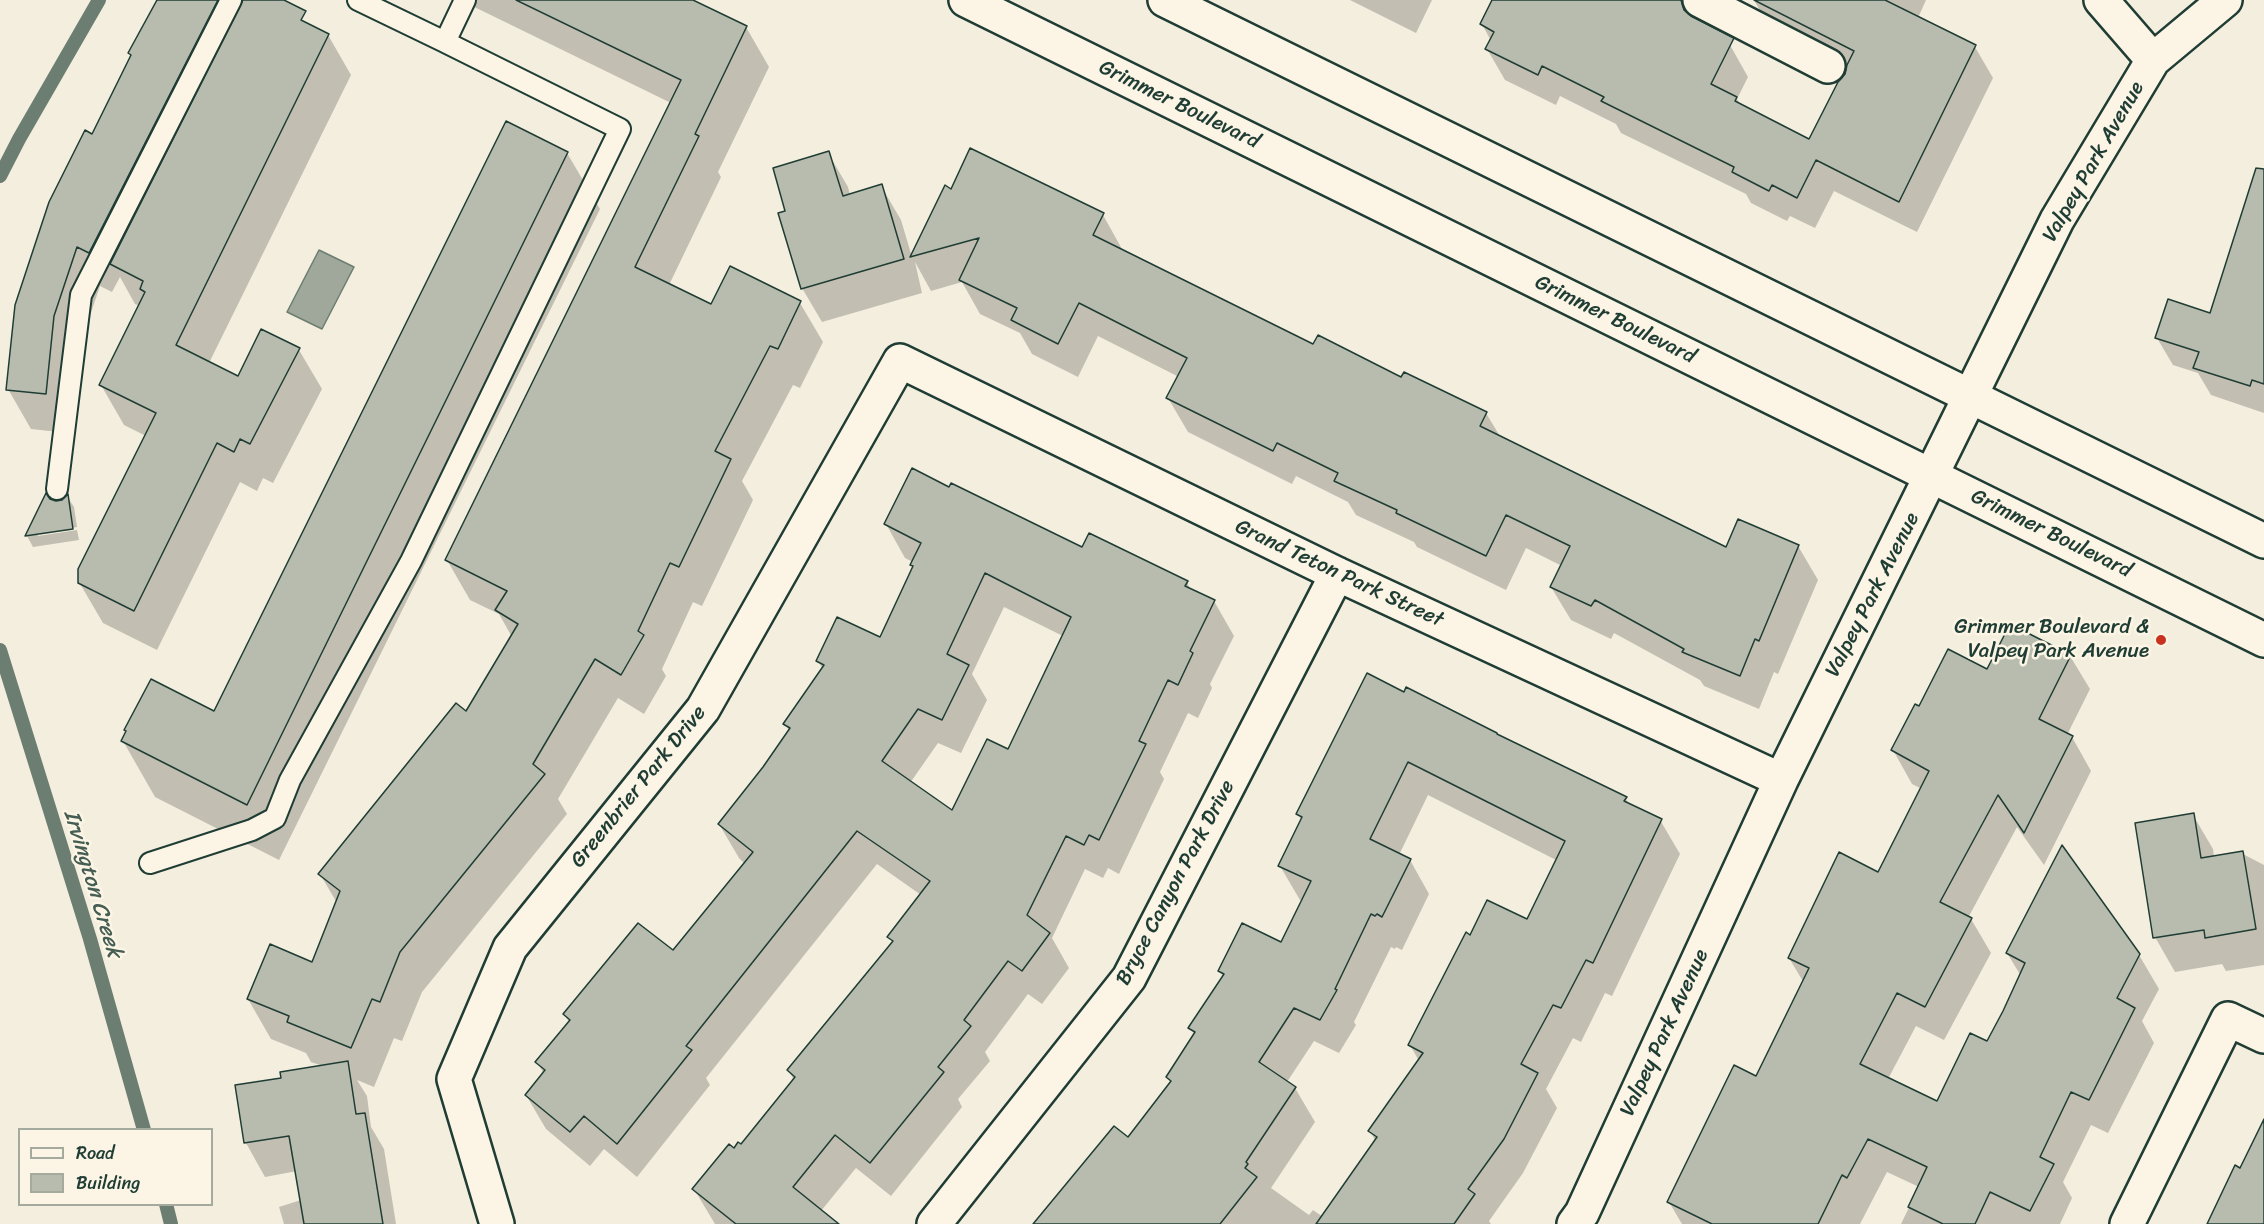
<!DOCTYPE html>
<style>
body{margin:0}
#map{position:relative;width:2264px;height:1224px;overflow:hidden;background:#f3eede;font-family:Sriracha,sans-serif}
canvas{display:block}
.legend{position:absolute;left:18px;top:1128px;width:195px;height:78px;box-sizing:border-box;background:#fcf5e5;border:2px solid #a4ab9e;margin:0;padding:8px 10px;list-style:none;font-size:18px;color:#1f3d34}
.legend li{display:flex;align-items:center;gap:12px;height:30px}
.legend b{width:30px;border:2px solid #a4ab9e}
</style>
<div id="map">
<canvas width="2264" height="1224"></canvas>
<ul class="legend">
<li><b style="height:8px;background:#fcf5e5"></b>Road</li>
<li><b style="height:16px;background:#b8bcae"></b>Building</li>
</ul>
</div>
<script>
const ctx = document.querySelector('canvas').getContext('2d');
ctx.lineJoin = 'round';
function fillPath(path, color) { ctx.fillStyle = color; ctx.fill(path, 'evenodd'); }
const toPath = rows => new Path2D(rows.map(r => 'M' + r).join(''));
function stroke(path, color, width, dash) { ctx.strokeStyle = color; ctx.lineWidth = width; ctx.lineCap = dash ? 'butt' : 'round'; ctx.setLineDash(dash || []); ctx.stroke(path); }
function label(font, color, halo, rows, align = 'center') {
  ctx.font = font + ' Sriracha,sans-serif'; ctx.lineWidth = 5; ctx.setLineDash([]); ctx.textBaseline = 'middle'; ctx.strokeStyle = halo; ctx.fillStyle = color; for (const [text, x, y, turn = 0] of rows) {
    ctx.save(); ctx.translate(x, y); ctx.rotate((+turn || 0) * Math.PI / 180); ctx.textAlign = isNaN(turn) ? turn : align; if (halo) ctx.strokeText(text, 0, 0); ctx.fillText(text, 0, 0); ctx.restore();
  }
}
const water = toPath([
 [319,250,354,267,322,329,287,312,319,250]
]);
fillPath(water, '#a0a89b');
stroke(water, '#6c7d72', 1.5);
fillPath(toPath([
 [159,0,259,0,328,35,351,75,209,363,238,378,299,350,322,389,273,483,263,478,257,491,240,482,157,650,103,623,79,582,146,436,124,425,101,385,140,306,135,304,120,277,112,292,100,286,76,357,68,433,31,429,8,389,93,136,132,56,130,53],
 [460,0,689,0,746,27,769,67,718,172,721,177,669,285,712,306,800,303,823,342,800,388,793,385,742,481,753,500,702,606,693,602,662,669,666,676,644,714,618,698,558,799,567,814,422,992,402,1041,394,1038,374,1087,357,1080,367,1096,371,1127,384,1149,396,1224,284,1224,279,1207,301,1200,297,1171,265,1177,246,1143,237,1086,283,1079,323,1066,311,1062,306,1053,271,1039,248,999,313,964,337,903,320,874,467,714,512,637,499,614,470,600,447,560,671,103],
 [1350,0,1432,0,1416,33],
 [1494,0,1658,0,1730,45,1748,77,1737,99,1741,106,1810,141,1846,75,1847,69,1771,30,1754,0,1926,0,1918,18,1975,47,1993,78,1917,232,1834,191,1815,228,1790,216,1787,221,1751,203,1746,194,1621,133,1616,124,1560,96,1556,105,1505,80,1487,49,1491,41,1482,24],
 [567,153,600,209,279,860,155,797,123,741,215,713],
 [828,153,848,187,850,195,881,186,901,220,912,257,946,187,951,191,1103,215,1122,249,1121,251,1314,346,1486,413,1501,438,1727,549,1798,546,1818,580,1778,674,1774,672,1759,709,1704,686,1700,680,1614,633,1611,639,1571,620,1551,587,1562,566,1526,548,1506,590,1417,547,1414,542,1356,515,1348,502,1296,476,1292,484,1188,432,1168,398,1179,377,1098,336,1078,377,1032,354,1020,333,980,314,962,282,931,291,915,262,922,293,822,322,802,288,787,212],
 [2264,208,2264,413,2211,395,2198,373,2173,365,2157,338,2211,315],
 [46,496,49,500,56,502,63,501,67,496,74,507,77,527,38,533,38,536,77,530,79,540,33,547,27,536],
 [886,524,1083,549,1187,582,1191,591,1214,601,1234,636,1210,684,1212,688,1198,718,1188,713,1160,772,1164,779,1119,874,1108,868,1103,878,1085,869,1052,938,1069,968,1042,1004,1028,994,985,1052,990,1061,958,1099,962,1107,891,1196,856,1168,821,1211,828,1224,715,1224,694,1189,734,1150,741,1146,794,1080,788,1070,893,943,889,937,921,895,877,864,706,1078,710,1085,637,1177,604,1149,590,1166,546,1129,526,1095,544,1074,537,1062,569,1022,564,1014,673,952,745,864,739,858,719,824,765,768,790,732,785,724,823,669,818,661,881,639,914,568,913,562,905,558],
 [1004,607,1063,636,1009,751,953,813,910,783,938,743,961,753,987,700,972,674],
 [2070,656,2090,689,2067,735,2072,737,2091,771,2044,865,2017,827,1968,918,1971,919,1991,953,1944,1040,1916,1026,1888,1079,1938,1103,1988,1043,2021,976,2007,953,2139,955,2159,989,2142,1021,2154,1043,2108,1133,2091,1125,2063,1182,2072,1198,2060,1224,1901,1224,1919,1187,1887,1172,1860,1224,1682,1224,1669,1202,1756,1078,1804,983,1789,958,1879,874,1922,789,1912,784,1893,750,1919,708,1988,671],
 [1368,675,1625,798,1630,805,1660,820,1680,854,1612,996,1605,993,1581,1042,1573,1038,1546,1089,1557,1108,1523,1173,1489,1221,1491,1224,1047,1224,1128,1139,1171,1083,1168,1077,1195,1035,1190,1028,1223,977,1220,971,1282,944,1303,901,1300,900,1280,866,1302,821,1298,814],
 [1428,795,1558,861,1528,921,1471,937,1410,1045,1419,1061,1370,1131,1376,1142,1323,1217,1313,1210,1309,1215,1271,1188,1315,1122,1295,1088,1287,1082,1314,1041,1339,1053,1356,1025,1354,1022,1391,947,1395,949,1396,947,1402,950,1429,894,1410,860,1399,855],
 [2193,815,2213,849,2214,857,2241,853,2264,865,2264,965,2226,971,2222,964,2175,972,2155,937]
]), '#0003');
stroke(toPath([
 [0,176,19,139,99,0],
 [0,650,90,939,144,1130],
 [166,1204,171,1224]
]), '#6c7d72', 14);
const building = toPath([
 [157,0,218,0,89,253,77,247,54,316,46,394,6,390,15,305,49,202,85,130,92,134,131,55,128,53,157,0],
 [243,0,284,0,306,11,301,20,329,34,176,345,238,376,261,329,300,348,250,444,240,439,234,452,217,443,134,611,78,583,78,569,156,413,99,385,145,292,140,289,143,281,110,264,243,0],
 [516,0,693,0,747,26,695,134,699,136,635,267,711,304,730,266,801,301,778,349,770,346,715,451,731,459,679,567,670,563,638,631,644,635,621,675,595,659,533,764,545,774,400,952,380,1002,372,999,351,1048,287,1022,289,1016,247,999,270,944,312,962,340,891,318,874,456,703,466,711,518,624,495,610,507,591,445,560,681,80,516,0],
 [1492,0,1681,0,1684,10,1691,16,1734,38,1711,84,1737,97,1735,101,1809,139,1838,82,1845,74,1847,65,1854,51,1754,0,1885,0,1976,45,1899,202,1816,160,1797,198,1772,185,1769,191,1732,172,1734,167,1601,101,1604,97,1542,66,1538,75,1485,49,1494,32,1480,24,1492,0],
 [506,121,568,152,247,805,121,741,126,731,124,730,151,679,214,711,506,121],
 [970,148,1104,213,1093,235,1313,344,1318,335,1401,377,1404,372,1487,412,1480,426,1726,547,1738,519,1799,545,1759,641,1755,639,1740,676,1682,652,1684,649,1595,600,1591,606,1550,587,1570,546,1506,515,1486,556,1396,513,1397,510,1334,481,1338,473,1277,443,1273,451,1166,398,1187,358,1079,303,1058,344,1011,320,1017,308,959,280,979,238,910,257,945,185,951,189,970,148],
 [829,151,843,196,882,184,904,259,801,289,778,213,785,211,773,168,829,151],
 [2256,168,2264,169,2264,384,2252,380,2250,386,2193,368,2199,352,2155,338,2168,299,2210,313,2256,168],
 [912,468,949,487,951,483,1082,547,1089,533,1188,581,1185,586,1215,600,1190,651,1193,653,1178,685,1168,680,1139,741,1146,744,1099,840,1089,835,1084,845,1066,836,1027,915,1050,933,1022,971,1008,961,964,1020,971,1026,938,1067,944,1072,870,1163,835,1135,793,1187,839,1224,736,1224,692,1189,729,1144,734,1148,738,1142,741,1144,795,1077,787,1070,893,941,887,937,930,881,857,831,686,1046,692,1050,617,1144,584,1116,570,1132,525,1095,545,1070,535,1062,570,1020,563,1014,638,923,673,950,753,852,718,824,763,767,790,728,783,724,824,665,816,661,837,617,880,637,913,566,910,565,921,543,884,524,912,468],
 [985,573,1071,617,1008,749,987,739,952,810,882,761,918,709,942,720,969,665,947,654,985,573],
 [46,493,50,499,56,501,62,500,68,494,73,529,25,536,46,493],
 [2010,624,2071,655,2039,719,2073,736,2024,833,1998,795,1940,902,1972,918,1925,1007,1897,993,1860,1064,1937,1101,1970,1033,1987,1041,2003,1011,2025,963,2006,953,2062,845,2140,954,2117,998,2135,1008,2089,1100,2071,1092,2040,1157,2054,1164,2030,1211,1990,1192,1975,1224,1943,1224,1908,1207,1927,1167,1868,1139,1847,1178,1842,1175,1818,1224,1712,1224,1667,1202,1734,1065,1756,1076,1809,968,1788,958,1839,852,1878,872,1929,771,1891,750,1915,704,1919,706,1948,649,1987,669,2010,624],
 [1367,673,1404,692,1406,687,1497,733,1497,734,1627,797,1624,801,1662,819,1593,963,1586,960,1561,1008,1553,1005,1521,1064,1538,1073,1504,1139,1468,1189,1475,1194,1454,1224,1316,1224,1377,1137,1368,1131,1423,1053,1408,1045,1466,932,1470,935,1487,900,1527,919,1565,841,1408,762,1370,839,1411,859,1382,917,1377,914,1375,916,1371,914,1335,989,1337,990,1320,1020,1294,1008,1259,1062,1296,1087,1246,1162,1248,1164,1245,1168,1257,1177,1220,1224,1033,1224,1114,1126,1128,1137,1171,1081,1166,1077,1195,1032,1188,1028,1224,974,1218,971,1242,923,1281,942,1311,881,1278,866,1302,817,1296,814,1367,673],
 [2194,813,2201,858,2243,851,2256,929,2205,938,2204,930,2153,938,2135,823,2194,813],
 [348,1061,356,1114,365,1113,383,1224,304,1224,289,1136,244,1143,235,1085,281,1078,280,1072,348,1061],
 [2264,1119,2264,1224,2207,1224,2235,1165,2240,1168,2264,1119]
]);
fillPath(building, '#b8bcae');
stroke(building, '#1f3d34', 1.5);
const lane = toPath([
 [358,0,445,42,465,0],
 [57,489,81,295,231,0],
 [150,863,252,830,275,818,290,780,411,561,620,129,445,42]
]);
const street = toPath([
 [1700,0,1828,66],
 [2101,0,2153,60],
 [497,1224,454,1079,510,948,703,709,900,361,1337,574,1781,780],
 [934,1224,1129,978,1337,574],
 [1574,1224,1582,1213,1781,780,2057,220,2153,60,2225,0],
 [2127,1224,2228,1019,2264,1036]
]);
const secondary = toPath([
 [966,0,2264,640],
 [1165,0,2264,541]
]);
stroke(lane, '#1f3d34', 24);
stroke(street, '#1f3d34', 38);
stroke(secondary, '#1f3d34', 38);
stroke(lane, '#fcf5e5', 20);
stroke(street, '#fcf5e5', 33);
stroke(secondary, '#fcf5e5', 33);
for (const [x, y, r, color] of [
 [2161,640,6,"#c8321e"]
]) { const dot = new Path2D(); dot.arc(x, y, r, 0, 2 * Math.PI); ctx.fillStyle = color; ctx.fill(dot); stroke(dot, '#fcf5e5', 2); }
label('21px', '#1f3d34', '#fcf5e5', [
 ["Grimmer Boulevard",1179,105,26],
 ["Valpey Park Avenue",2094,162,-60],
 ["Grimmer Boulevard",1615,320,26],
 ["Grimmer Boulevard",2051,534,26],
 ["Grand Teton Park Street",1339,574,25],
 ["Valpey Park Avenue",1873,595,-63],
 ["Greenbrier Park Drive",639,787,-51],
 ["Bryce Canyon Park Drive",1176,883,-62],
 ["Valpey Park Avenue",1665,1033,-65]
]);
label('21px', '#1f3d34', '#fcf5e5', [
 ["Grimmer Boulevard &",2149,628],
 ["Valpey Park Avenue",2149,652]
], 'right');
label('italic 22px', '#465d53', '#fcf5e5', [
 ["Irvington Creek",92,884,73]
]);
</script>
